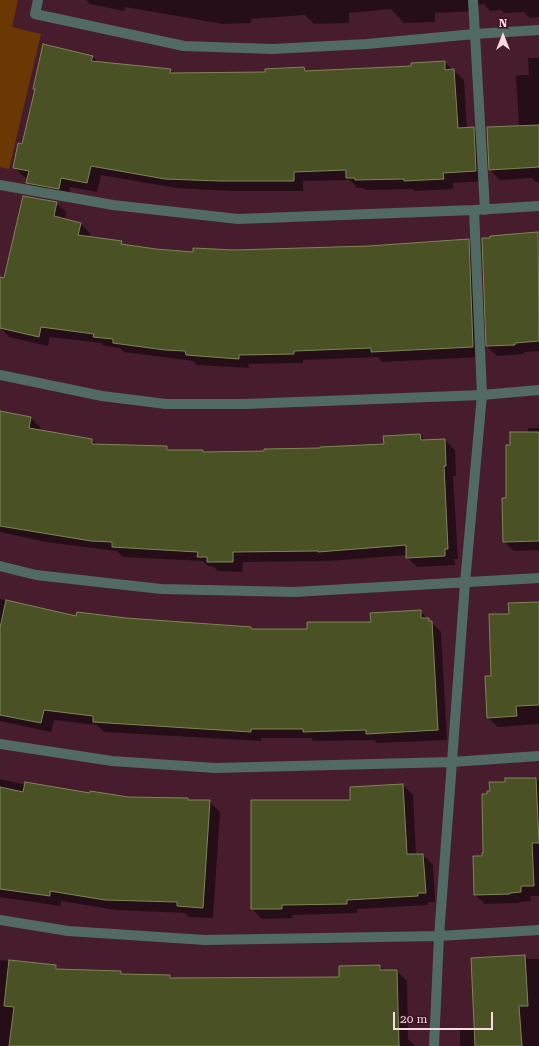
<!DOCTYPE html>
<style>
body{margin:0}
#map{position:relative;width:539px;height:1046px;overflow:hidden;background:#471c2d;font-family:"Roboto Serif",serif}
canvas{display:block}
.north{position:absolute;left:483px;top:16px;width:40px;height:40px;-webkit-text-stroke:3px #3c1123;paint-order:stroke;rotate:0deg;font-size:11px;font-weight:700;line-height:16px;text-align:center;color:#f7d9e2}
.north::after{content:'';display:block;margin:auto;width:14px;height:18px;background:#f7d9e2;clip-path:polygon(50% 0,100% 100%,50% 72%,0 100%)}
.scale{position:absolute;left:393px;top:1012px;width:100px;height:18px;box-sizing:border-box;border:2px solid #f7d9e2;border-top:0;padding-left:5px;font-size:12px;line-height:14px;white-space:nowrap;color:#f7d9e2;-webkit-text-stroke:3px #3c1123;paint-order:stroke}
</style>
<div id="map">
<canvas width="539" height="1046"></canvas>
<div class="north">N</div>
<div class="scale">20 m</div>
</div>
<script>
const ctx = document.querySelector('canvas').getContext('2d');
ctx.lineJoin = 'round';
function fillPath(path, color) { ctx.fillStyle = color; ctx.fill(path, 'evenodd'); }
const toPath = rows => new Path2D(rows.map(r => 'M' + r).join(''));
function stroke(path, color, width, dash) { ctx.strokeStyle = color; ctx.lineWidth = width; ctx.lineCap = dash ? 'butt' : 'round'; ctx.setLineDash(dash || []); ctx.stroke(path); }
fillPath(toPath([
 [0,0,18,0,12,27,41,34,9,169,0,167]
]), '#6b3804');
fillPath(toPath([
 [86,0,539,0,539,17,530,18,524,12,504,13,501,10,490,11,483,3,477,7,476,11,435,13,435,22,404,23,391,9,349,13,349,23,314,24,305,15,251,19,251,23,223,24,125,7,124,11,90,4],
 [92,56,99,63,170,70,175,74,266,73,304,68,308,72,412,67,444,62,464,80,467,128,473,128,483,138,486,181,453,183,453,189,415,191,413,189,366,190,364,188,357,188,350,180,303,181,303,191,231,191,176,188,101,175,97,192,70,187,69,198,37,193,28,183,29,178,24,177,14,167,23,145,36,90,34,88],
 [528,58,539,58,539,182,536,182,532,178,500,180,490,170,519,127,516,75,529,75],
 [56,203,66,212,65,220,81,224,90,233,89,237,121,242,125,246,194,253,369,247,468,240,478,250,483,357,382,362,378,357,303,360,303,363,248,364,249,368,197,365,193,361,124,352,120,348,104,346,101,343,50,337,48,346,9,337,0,327,0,278,4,280],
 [539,234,539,351,524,352,524,354,497,356,487,346,483,239,491,238,491,236],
 [0,412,31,418,41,428,40,431,92,440,98,445,166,447,170,451,203,451,206,453,321,449,385,445,420,435,426,441,445,440,455,450,456,476,453,476,458,559,454,559,455,565,417,567,407,557,407,555,329,561,243,562,242,572,218,571,214,567,208,566,203,561,123,557,117,551,46,542,0,532],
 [528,428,539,428,539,550,514,551,504,541,511,446,528,433],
 [0,599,77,617,126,619,250,628,253,630,308,630,372,623,420,611,441,632,447,740,377,743,374,740,314,741,311,738,261,738,261,741,104,732,97,725,54,720,51,732,0,721],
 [539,603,539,724,498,727,488,718,492,677,510,615],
 [0,779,26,785,128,798,188,799,190,801,209,801,220,812,213,918,189,917,185,913,116,910,61,901,60,906,0,897],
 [536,779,539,781,539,896,530,896,531,901,519,902,519,903,485,904,475,895,484,854,488,795,506,783],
 [403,785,413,795,416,855,423,855,433,865,435,902,428,902,428,905,357,909,357,913,292,915,292,918,262,919,252,909,352,801],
 [525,956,528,959,539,959,539,1046,460,1046,460,1030,475,1029,472,959],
 [0,960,56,966,59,970,120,972,123,975,170,976,173,979,340,978,380,966,385,971,397,971,407,981,408,1039,415,1046,0,1046]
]), '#0007');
const building = toPath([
 [43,44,93,56,91,61,171,69,170,73,265,72,265,69,304,67,305,71,411,66,411,63,445,61,445,70,454,69,458,128,474,127,476,171,443,173,444,179,404,181,404,179,355,180,355,178,346,178,346,170,294,172,294,181,220,181,165,179,91,166,87,183,61,178,59,189,26,183,29,171,13,168,18,143,22,144,35,89,33,89,43,44],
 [539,125,539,167,489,170,487,127,539,125],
 [23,196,57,202,54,216,81,223,78,235,122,241,121,244,156,249,193,252,193,248,234,250,369,246,469,239,473,347,371,352,371,348,294,351,294,354,239,355,239,359,186,355,185,351,165,350,113,343,113,339,93,337,94,334,41,327,39,337,0,328,0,277,4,278,23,196],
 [538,232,539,341,515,343,515,345,486,346,482,238,490,238,490,236,538,232],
 [0,411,31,417,29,428,92,439,92,444,167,446,167,450,203,450,203,452,264,451,264,449,320,448,320,447,384,444,383,436,420,434,421,440,445,439,446,466,444,466,448,549,445,549,445,556,406,558,406,545,318,552,318,551,233,552,233,562,207,562,207,557,197,557,198,552,112,547,112,542,91,541,0,526,0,411],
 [510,432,539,432,539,541,503,542,502,498,506,498,506,445,510,445,510,432],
 [6,600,76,616,77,612,126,618,251,627,251,629,307,629,307,622,371,622,370,613,421,610,421,618,429,618,429,621,432,621,438,730,366,734,366,730,303,732,303,729,251,729,251,732,93,722,93,716,44,710,41,723,0,715,0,628,6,600],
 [539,602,539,705,516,706,517,716,487,718,485,676,491,676,489,614,509,614,508,603,539,602],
 [505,778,536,778,539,843,532,843,534,886,521,886,521,892,510,893,510,894,474,895,473,856,482,856,482,853,483,853,482,794,487,794,487,791,490,791,489,782,505,782,505,778],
 [25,782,90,793,90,791,128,797,188,798,188,800,210,800,203,908,177,906,177,902,105,900,50,891,50,896,0,889,0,787,23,792,25,782],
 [403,784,407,854,423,854,426,893,418,893,418,896,347,900,347,904,282,905,282,909,251,909,251,800,350,800,350,787,403,784],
 [525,955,528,1006,519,1006,522,1046,475,1046,471,958,525,955],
 [9,960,56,965,56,969,121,971,121,974,170,975,170,978,339,977,339,966,380,965,380,970,397,970,399,1046,9,1046,14,1007,4,1006,9,960]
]);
fillPath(building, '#495125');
stroke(building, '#7d8755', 1);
stroke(toPath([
 [38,0,35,14,184,46,272,49,367,44,475,34,539,30],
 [473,0,485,210],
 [0,185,113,205,238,219,474,210,539,206],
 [0,375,102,396,166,404,245,404,482,395,539,390],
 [0,566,36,575,161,589,294,592,539,578],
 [0,744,112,761,215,768,452,762,539,756],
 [0,920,68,931,205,940,439,936,539,930],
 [434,1046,439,936,452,762,465,583,482,395,474,210]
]), '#516a64', 10);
</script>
